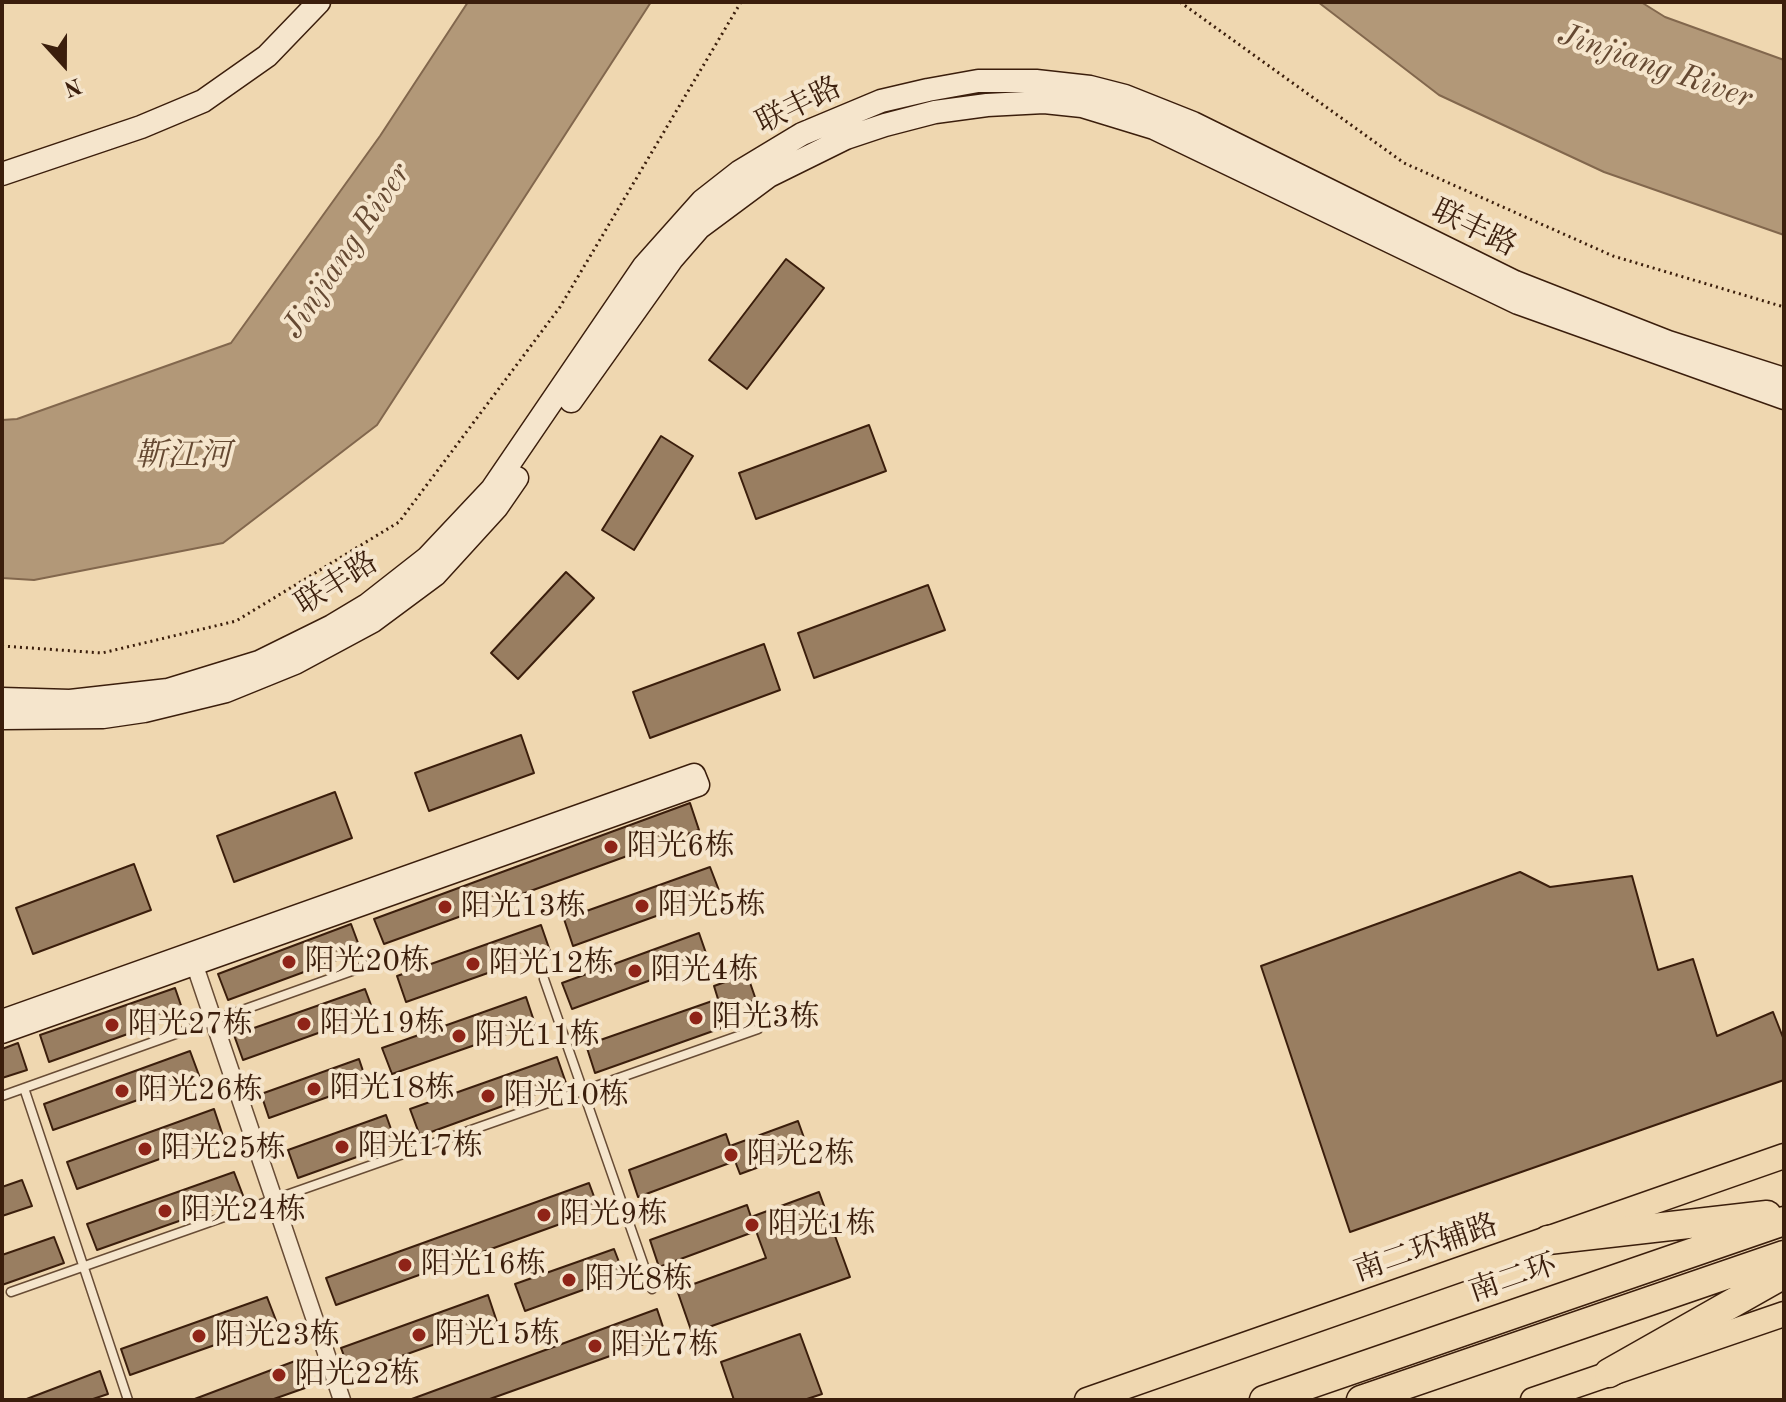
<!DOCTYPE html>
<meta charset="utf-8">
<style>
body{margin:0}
#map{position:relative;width:1786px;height:1402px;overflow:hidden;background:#efd7b0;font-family:"Old Standard TT",serif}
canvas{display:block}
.frame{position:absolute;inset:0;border:4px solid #3b1e0c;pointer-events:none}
.north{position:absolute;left:24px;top:24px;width:80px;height:80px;-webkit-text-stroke:6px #f5e5cc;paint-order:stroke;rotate:159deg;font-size:22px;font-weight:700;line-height:32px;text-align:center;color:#3b1e0c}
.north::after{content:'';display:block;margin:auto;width:28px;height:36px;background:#3b1e0c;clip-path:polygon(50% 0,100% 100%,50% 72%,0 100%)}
</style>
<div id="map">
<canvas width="1786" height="1402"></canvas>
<div class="frame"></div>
<div class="north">N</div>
</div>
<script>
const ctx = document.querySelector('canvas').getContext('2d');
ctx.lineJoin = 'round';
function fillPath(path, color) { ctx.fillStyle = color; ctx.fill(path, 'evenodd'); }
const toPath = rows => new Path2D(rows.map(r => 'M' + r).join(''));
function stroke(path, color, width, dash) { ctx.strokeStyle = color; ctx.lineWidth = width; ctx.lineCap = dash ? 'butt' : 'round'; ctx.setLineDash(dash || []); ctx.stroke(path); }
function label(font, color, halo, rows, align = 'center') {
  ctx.font = font + ' "Old Standard TT","Noto Serif SC",serif'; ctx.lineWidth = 8; ctx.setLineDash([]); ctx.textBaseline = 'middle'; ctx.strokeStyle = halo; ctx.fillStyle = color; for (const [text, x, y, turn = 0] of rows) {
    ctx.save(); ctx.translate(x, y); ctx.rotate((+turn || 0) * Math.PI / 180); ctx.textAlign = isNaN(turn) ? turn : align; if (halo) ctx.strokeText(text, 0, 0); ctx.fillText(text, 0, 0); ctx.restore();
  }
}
const water = toPath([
 [468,2,651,2,377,425,223,543,34,580,2,578,2,420,17,419,231,343,380,136,468,2],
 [1318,2,1641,2,1665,17,1784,60,1784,235,1604,172,1439,95,1318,2]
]);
fillPath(water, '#b29878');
stroke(water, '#82674d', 2);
const building = toPath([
 [786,259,824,288,747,389,709,360,786,259],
 [869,425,886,471,756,519,739,473,869,425],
 [661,436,693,456,634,550,602,530,661,436],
 [566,572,594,598,518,679,491,653,566,572],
 [928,585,945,630,814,678,798,633,928,585],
 [764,644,780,690,650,738,633,692,764,644],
 [521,735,534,773,429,811,415,773,521,735],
 [335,792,352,838,234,882,217,836,335,792],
 [690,803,699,830,384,944,374,919,690,803],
 [134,864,151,910,33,954,16,908,134,864],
 [710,867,720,893,573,946,564,919,710,867],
 [1520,872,1550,887,1632,876,1658,970,1693,959,1717,1036,1773,1012,1784,1040,1784,1080,1350,1232,1261,966,1520,872],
 [351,924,361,951,228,1000,218,974,351,924],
 [541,925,550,951,406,1002,397,976,541,925],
 [699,933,708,959,572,1009,562,983,699,933],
 [747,974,756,1000,725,1011,730,1025,595,1073,586,1045,718,999,714,986,747,974],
 [175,988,184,1014,49,1062,40,1035,175,988],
 [365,989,374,1013,243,1060,234,1035,365,989],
 [526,997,535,1024,392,1074,382,1048,526,997],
 [18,1043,27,1070,2,1078,2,1049,18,1043],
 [190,1051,200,1078,53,1130,44,1104,190,1051],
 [557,1057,566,1083,420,1136,410,1109,557,1057],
 [359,1059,367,1083,269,1118,261,1094,359,1059],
 [214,1109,223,1136,77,1189,67,1162,214,1109],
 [386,1115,396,1143,298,1178,288,1150,386,1115],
 [798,1121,808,1149,740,1174,735,1161,638,1197,629,1170,726,1134,730,1146,798,1121],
 [234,1172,244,1198,97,1250,87,1224,234,1172],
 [22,1180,32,1206,2,1216,2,1187,22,1180],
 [589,1183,599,1210,336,1305,326,1278,589,1183],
 [819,1192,850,1277,692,1333,677,1290,766,1258,756,1231,659,1267,650,1240,747,1205,751,1217,819,1192],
 [54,1237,64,1263,2,1285,2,1255,54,1237],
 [614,1249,624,1275,525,1311,515,1284,614,1249],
 [488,1295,497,1322,351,1374,341,1348,488,1295],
 [267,1297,277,1323,130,1375,121,1349,267,1297],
 [657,1309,666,1336,487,1400,409,1400,657,1309],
 [800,1334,822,1394,804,1400,734,1400,721,1362,800,1334],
 [295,1361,305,1388,271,1400,192,1400,295,1361],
 [100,1371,108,1394,90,1400,24,1400,100,1371]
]);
fillPath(building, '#997e61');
stroke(building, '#3b1e0c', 2);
const lane = toPath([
 [544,979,652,1289],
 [24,1088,128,1400],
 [2,1096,377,962],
 [11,1292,758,1029]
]);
const street = toPath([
 [191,954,342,1400]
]);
const secondary = toPath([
 [2,174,141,127,203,101,267,56,319,2],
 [571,401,672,259,699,228,769,176,846,138,885,125,935,112,987,105,1044,102,1082,106,1154,128,1518,303,1784,398],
 [2,699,70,701,168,690,259,662,332,626,367,605,427,558,492,489,644,266,702,201,739,172,802,134,881,101,928,90,978,81,1036,81,1090,87,1125,96,1193,123,1515,282,1668,342,1784,379],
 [2,718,103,717,144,711,226,691,295,663,373,621,435,575,497,507,517,478],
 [2,1021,694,775,698,785,2,1032]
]);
const primary = toPath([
 [1087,1400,1784,1156],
 [1533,1400,1784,1314]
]);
const highway = toPath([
 [1548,1240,1767,1215],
 [1609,1373,1784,1274],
 [1264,1400,1784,1221],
 [1361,1400,1784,1255]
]);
stroke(lane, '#684c35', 11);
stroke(street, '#684c35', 19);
stroke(secondary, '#3b1e0c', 25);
stroke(primary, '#3b1e0c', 27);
stroke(highway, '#3b1e0c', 31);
stroke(toPath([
 [1180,2,1404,163,1613,256,1784,307],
 [2,646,102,653,236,621,399,522,560,307,741,2]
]), '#3b1e0c', 3, [2, 4]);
stroke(lane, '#f5e5cc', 8);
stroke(street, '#f5e5cc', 16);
stroke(secondary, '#f5e5cc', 22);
stroke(primary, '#efd7b0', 24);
stroke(highway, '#efd7b0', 28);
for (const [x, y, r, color] of [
 [611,847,8,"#8f2418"],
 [642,906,8,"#8f2418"],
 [445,907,8,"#8f2418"],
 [289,962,8,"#8f2418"],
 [473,964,8,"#8f2418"],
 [635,971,8,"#8f2418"],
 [696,1018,8,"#8f2418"],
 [304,1024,8,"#8f2418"],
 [112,1025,8,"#8f2418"],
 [459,1036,8,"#8f2418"],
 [314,1089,8,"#8f2418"],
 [122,1091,8,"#8f2418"],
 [488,1096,8,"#8f2418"],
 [342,1147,8,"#8f2418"],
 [145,1149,8,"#8f2418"],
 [731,1155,8,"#8f2418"],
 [165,1211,8,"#8f2418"],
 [544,1215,8,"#8f2418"],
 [752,1225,8,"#8f2418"],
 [405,1265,8,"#8f2418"],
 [569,1280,8,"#8f2418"],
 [419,1335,8,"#8f2418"],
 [199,1336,8,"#8f2418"],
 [595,1346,8,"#8f2418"],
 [279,1375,8,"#8f2418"]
]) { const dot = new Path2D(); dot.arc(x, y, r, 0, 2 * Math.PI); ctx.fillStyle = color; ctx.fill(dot); stroke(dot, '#f5e5cc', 3); }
label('30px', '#3b1e0c', '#f5e5cc', [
 ["联丰路",799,106,-26],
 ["联丰路",1474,229,26],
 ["联丰路",337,584,-32],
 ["南二环辅路",1426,1249,-19],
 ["南二环",1513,1279,-19]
]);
label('30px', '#3b1e0c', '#f5e5cc', [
 ["阳光6栋",627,847],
 ["阳光5栋",658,906],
 ["阳光13栋",461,907],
 ["阳光20栋",305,962],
 ["阳光12栋",489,964],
 ["阳光4栋",651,971],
 ["阳光3栋",712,1018],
 ["阳光19栋",320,1024],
 ["阳光27栋",128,1025],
 ["阳光11栋",475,1036],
 ["阳光18栋",330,1089],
 ["阳光26栋",138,1091],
 ["阳光10栋",504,1096],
 ["阳光17栋",358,1147],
 ["阳光25栋",161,1149],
 ["阳光2栋",747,1155],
 ["阳光24栋",181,1211],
 ["阳光9栋",560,1215],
 ["阳光1栋",768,1225],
 ["阳光16栋",421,1265],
 ["阳光8栋",585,1280],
 ["阳光15栋",435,1335],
 ["阳光23栋",215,1336],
 ["阳光7栋",611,1346],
 ["阳光22栋",295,1375]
], 'left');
label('italic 32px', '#654932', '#f5e5cc', [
 ["Jinjiang River",1655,67,19],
 ["Jinjiang River",347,251,-56],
 ["靳江河",183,457]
]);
</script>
